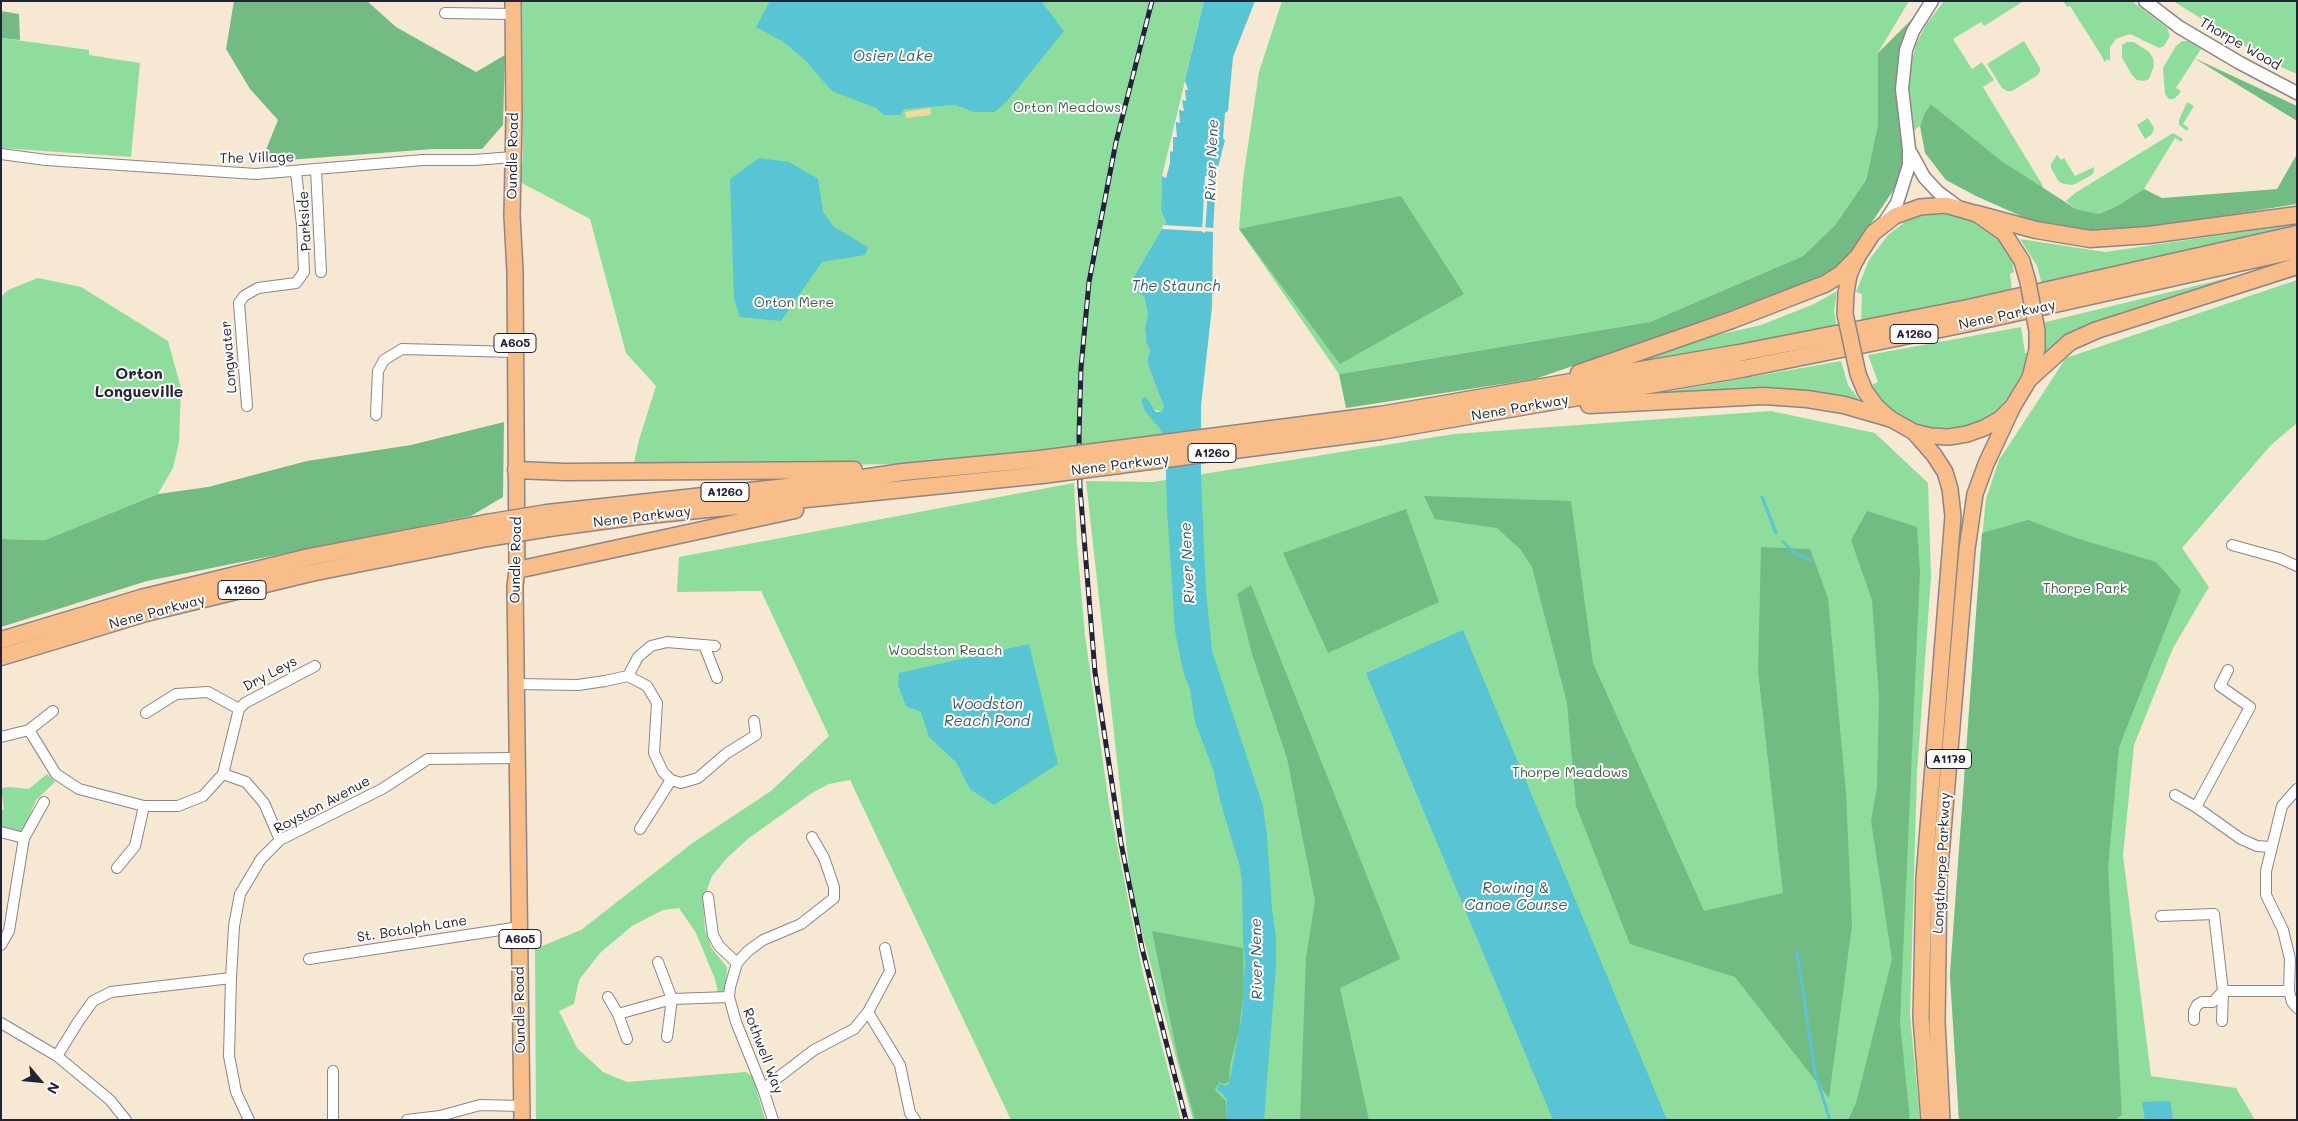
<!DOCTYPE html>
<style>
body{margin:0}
#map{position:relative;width:2298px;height:1121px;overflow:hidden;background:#f7e8d3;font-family:Mali,sans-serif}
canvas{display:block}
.frame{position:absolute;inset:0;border:2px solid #22223b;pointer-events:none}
.north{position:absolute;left:15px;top:1056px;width:50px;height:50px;-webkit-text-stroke:4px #fdfcf7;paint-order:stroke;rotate:118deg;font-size:14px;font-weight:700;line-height:20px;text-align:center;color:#22223b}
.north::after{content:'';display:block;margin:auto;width:18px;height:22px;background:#22223b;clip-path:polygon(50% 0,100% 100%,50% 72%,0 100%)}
</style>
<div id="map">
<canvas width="2298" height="1121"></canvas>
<div class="frame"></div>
<div class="north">N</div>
</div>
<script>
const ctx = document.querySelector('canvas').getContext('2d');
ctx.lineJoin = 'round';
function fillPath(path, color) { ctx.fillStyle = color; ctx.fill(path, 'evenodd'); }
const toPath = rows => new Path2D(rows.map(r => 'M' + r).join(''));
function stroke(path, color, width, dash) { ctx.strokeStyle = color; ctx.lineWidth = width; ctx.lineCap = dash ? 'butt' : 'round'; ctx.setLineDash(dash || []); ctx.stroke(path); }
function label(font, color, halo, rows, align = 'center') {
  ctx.font = font + ' Mali,sans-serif'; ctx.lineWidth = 4; ctx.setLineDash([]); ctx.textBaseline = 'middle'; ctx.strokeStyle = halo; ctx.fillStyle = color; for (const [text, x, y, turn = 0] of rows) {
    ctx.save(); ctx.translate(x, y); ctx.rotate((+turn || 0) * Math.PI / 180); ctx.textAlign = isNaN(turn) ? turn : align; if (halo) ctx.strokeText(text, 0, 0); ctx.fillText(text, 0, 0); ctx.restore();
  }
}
fillPath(toPath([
 [522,1,1204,1,1162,176,1161,210,1166,222,1135,279,1139,292,1144,296,1148,314,1145,327,1146,342,1150,351,1147,362,1161,398,1164,407,1161,412,1153,409,1146,397,1163,434,1000,460,905,464,633,467,639,440,656,386,626,353,590,219,520,182,523,157],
 [1282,1,1909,1,1878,53,1878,124,1866,180,1835,225,1803,256,1650,322,1339,374,1239,229,1243,179,1259,72],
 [1944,1,2024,1,1984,26,1981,22,1953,39,1972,69,1982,62,1994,80,1983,87,2043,186,2041,188,2003,162,1931,104,1924,114,1920,126,1914,130,1908,85,1911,66,1916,44,1926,25],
 [2063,1,2132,1,2167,28,2170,36,2164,46,2159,48,2130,34,2116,39,2110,47,2110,61,2108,59,2104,62,2103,58,2070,6,2067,7],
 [2173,1,2297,1,2297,74,2274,64],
 [1,38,89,50,89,55,140,63,131,157,1,148],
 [2024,41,2040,68,2040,71,2038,75,2012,91,2007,91,2002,88,1987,64],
 [2182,41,2188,41,2201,49,2176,88,2181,91,2179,94,2174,99,2169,99,2165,94,2163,68,2176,46],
 [2127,42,2134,42,2149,52,2153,58,2154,66,2149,79,2144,81,2137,80,2132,75,2122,58,2122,45],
 [2187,102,2194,106,2183,124,2189,128,2187,131,2179,125,2179,120],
 [2148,118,2154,128,2152,134,2145,139,2137,125],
 [2173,133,2183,139,2181,142,2175,138,2144,189,2117,206,2099,214,2076,209,2066,201,2075,193],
 [2057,155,2061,160,2064,158,2075,176,2094,167,2094,171,2092,175,2073,185,2064,184,2059,182,2051,168,2051,164],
 [1935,212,1957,216,1977,224,2000,239,2011,256,2014,272,2010,274,2012,291,1861,323,1862,294,1856,292,1869,260,1888,235,1913,216],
 [2297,224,2297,231,2042,285,2037,266,2020,239,2105,252],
 [2281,265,2153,309,2045,359,2046,339,2042,323],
 [38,278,81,287,168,341,181,388,179,442,173,468,158,494,45,540,1,539,1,297,8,290],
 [2297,280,2297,423,2271,445,2182,548,2209,587,2173,648,2134,745,2123,855,2151,1076,2236,1088,2255,1120,1959,1120,1950,975,1980,558,1986,499,1999,460,2066,358],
 [1837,291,1834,311,1837,328,1597,375,1717,335,1761,325,1814,304],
 [2021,327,2025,353,2030,354,2021,375,2010,395,1992,416,1973,428,1946,434,1917,429,1896,416,1876,395,1872,385,1878,382,1868,355],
 [1841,361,1848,385,1863,405,1655,394],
 [1771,411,1875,433,1928,483,1931,577,1917,773,1910,1015,1920,1120,1193,1120,1132,896,1086,481,1153,482,1454,434],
 [1074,483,1077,545,1085,635,1109,804,1142,969,1181,1120,1011,1120,850,780,829,784,812,793,749,838,727,858,712,876,703,901,705,930,712,949,727,967,726,988,722,993,718,992,715,979,696,933,679,908,663,910,632,926,600,953,579,980,574,1004,559,1011,577,1048,603,1072,627,1082,746,1072,753,1077,765,1120,536,1120,535,949,581,930,694,842,771,791,829,736,761,591,677,592,679,557],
 [47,774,55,782,36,800,24,829,19,833,1,829,1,811,4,809,1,788,10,787,29,789]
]), '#8edd9c');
fillPath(toPath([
 [234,1,367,1,396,27,476,72,505,55,503,125,482,149,433,149,261,162,278,120,250,89,226,49],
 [1,11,19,14,20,40,1,38],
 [1915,16,1898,53,1900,97,1905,164,1897,185,1849,256,1822,280,1535,379,1346,408,1339,374,1650,322,1803,256,1835,225,1866,180,1878,124,1878,53],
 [2194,58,2297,106,2297,121],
 [1931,104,2003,162,2076,209,2099,214,2117,206,2144,189,2162,198,2277,189,2297,154,2297,204,2159,226,2103,232,2078,231,2032,221,1976,196,1946,180,1925,153,1920,126,1924,114],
 [1401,196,1464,294,1340,364,1239,229],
 [504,422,503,497,471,516,147,581,1,627,1,539,45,540,158,494,208,487,307,461,411,445],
 [1424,496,1571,501,1593,663,1704,911,1783,893,1758,671,1761,547,1810,549,1828,598,1846,793,1852,925,1829,1098,1735,977,1630,944,1576,806,1567,703,1532,567,1521,550,1497,528,1435,519],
 [1406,509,1439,602,1328,653,1283,553],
 [1867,511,1917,527,1920,571,1900,1022,1910,1120,1848,1120,1856,1103,1892,959,1871,821,1877,787,1879,696,1872,600,1851,540],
 [2028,520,2076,538,2156,562,2181,590,2119,747,2108,868,2122,1115,2114,1120,1959,1120,1950,975,1982,533],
 [1251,585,1400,959,1340,988,1369,1120,1300,1120,1306,958,1315,901,1287,758,1252,654,1237,594],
 [1152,931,1243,948,1244,988,1239,1031,1230,1065,1229,1082,1224,1084,1219,1082,1215,1090,1226,1101,1226,1120,1195,1120,1178,1058]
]), '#72bc84');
fillPath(toPath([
 [930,108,931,115,906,118,905,112]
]), '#eeda9e');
fillPath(toPath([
 [770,1,1041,1,1064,31,1009,99,995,112,974,112,955,105,904,109,901,115,884,115,876,108,832,91,804,59,782,41,756,27],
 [1204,1,1255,1,1233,57,1228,111,1225,113,1223,138,1225,140,1216,175,1213,234,1212,307,1201,406,1201,476,1206,591,1212,651,1263,806,1267,836,1272,908,1276,937,1276,966,1264,1120,1226,1120,1227,1100,1223,1094,1217,1090,1219,1083,1225,1086,1229,1084,1242,1015,1245,962,1243,942,1242,882,1240,867,1221,804,1213,769,1195,722,1190,689,1184,675,1175,631,1167,509,1165,438,1160,429,1145,411,1141,400,1146,397,1156,412,1161,412,1164,407,1147,362,1150,351,1146,342,1145,327,1148,314,1144,296,1136,292,1133,279,1166,222,1161,210,1162,176],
 [1205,176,1209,176,1205,233,1202,232],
 [759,158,789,162,818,179,823,212,834,227,868,247,865,255,822,262,781,321,740,317,734,299,730,179],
 [1463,630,1667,1120,1553,1120,1366,673],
 [1029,644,1058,764,994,805,970,789,956,762,929,737,921,712,906,706,898,685,899,673],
 [2170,1101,2173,1120,2145,1120,2142,1102]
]), '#59c4d3');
fillPath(toPath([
 [1185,81,1188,90,1185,90,1186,101,1182,100,1184,111,1179,110,1180,123,1176,122,1176,126,1177,137,1173,137,1173,152,1170,151,1170,163,1166,178,1162,176],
 [1163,225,1216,228,1215,232,1162,229]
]), '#f7e8d3');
stroke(toPath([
 [1762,497,1776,533],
 [1783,542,1796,554,1810,560],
 [1797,952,1815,1073,1830,1120]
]), '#59c4d3', 3);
const minor = toPath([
 [445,13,513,14],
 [1,154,46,160,256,174,423,160,474,160,513,157],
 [316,169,321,272],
 [247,406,239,303,244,296,258,288,296,283,304,272,302,225,296,172],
 [376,415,378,371,384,360,402,349,515,352],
 [2232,545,2279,558,2297,566],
 [704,645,717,678],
 [628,676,647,686,657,703,654,753,663,772,671,780,681,783,698,778,727,753,756,735,754,721],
 [516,684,578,685,605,681,628,676,638,657,651,646,667,642,715,646],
 [146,713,176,694,208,692,239,709],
 [29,730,56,774,79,789,144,806,178,806,203,796,223,774,239,709,245,703,315,666],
 [1,737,29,730,53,711],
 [223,774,246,782,264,803,280,840],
 [2297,789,2282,806,2266,871,2266,895,2283,930,2290,959,2289,991,2292,1002,2297,1008],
 [2175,795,2196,807,2241,839,2257,846,2271,847],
 [2196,807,2250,707,2220,686,2228,670],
 [640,829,671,780],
 [1,832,24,838,9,931,1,945],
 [24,838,44,802],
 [117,868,135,846,144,806],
 [708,897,713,935,719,946,737,963],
 [2161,916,2214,914,2223,991,2213,1002,2202,1002,2197,1005,2194,1011,2194,1020],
 [309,959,520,927],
 [658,962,672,999,667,1037],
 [608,997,618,1014,627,1039],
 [868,1012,890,971,885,948],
 [618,1014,672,999,729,997],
 [2222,1021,2223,991,2289,991],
 [1,1023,57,1056,110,1100,126,1120],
 [57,1056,78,1022,93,1001,111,992,231,978],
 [763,1089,814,1050,854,1029,868,1012,900,1065,910,1113,915,1120],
 [249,1120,236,1092,229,1056,231,978,234,926,240,894,261,859,280,840,382,789,428,759,517,758],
 [333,1120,333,1071],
 [407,1120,440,1116,480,1105,522,1106],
 [773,1120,763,1089,736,1022,729,997,730,987,737,963,748,951,763,940,801,924,834,898,834,887,824,858,812,837]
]);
const tertiary = toPath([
 [2145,1,2179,27,2240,63,2297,93],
 [1911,153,1924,177,1938,192,1958,207],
 [1884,223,1897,203,1909,165,1909,149,1902,89,1906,50,1913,31,1932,1]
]);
const primary = toPath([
 [513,1,514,116,512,216,515,271,517,570,515,586,522,1120],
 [1846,293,1849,275,1856,259,1873,233,1895,216,1920,207,1946,205,1977,214,2004,233,2022,261],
 [1858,374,1865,391,1876,406,1889,418,1914,432,1931,436,1949,437,1967,434,1984,428,2000,419,2013,406,2030,378,2037,349],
 [1914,432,1934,455,1945,472,1950,489,1953,516,1924,878,1921,1018,1929,1120],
 [1942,1120,1937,1022,1939,879,1967,549,1975,494,1986,464,2013,406]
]);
const trunk = toPath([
 [1977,214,2036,230,2090,239,2149,235,2297,215],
 [1579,373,1732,320,1825,284,1841,274,1856,259],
 [2030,378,2070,342,2097,330,2297,266],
 [1589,405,1764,396,1807,399,1844,405,1889,418],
 [1380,415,1739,353,1968,308,2297,234],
 [1381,431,1742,369,1970,323,2297,250],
 [516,470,565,472,854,470],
 [547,513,842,481,903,472,1040,459],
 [549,528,639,516,1042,475],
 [517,570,795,510],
 [1,640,141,598,309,557,486,523],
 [1,657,146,613,311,573,487,538]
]);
stroke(minor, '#8c8587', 12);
stroke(tertiary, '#8c8587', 15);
stroke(primary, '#8c8587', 18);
stroke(trunk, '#8c8587', 19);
stroke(minor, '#fff', 10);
stroke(tertiary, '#fff', 12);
stroke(primary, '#f8bd89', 15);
stroke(trunk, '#f8bd89', 16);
const rail = toPath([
 [1152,1,1116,142,1089,282,1081,368,1079,435,1080,488,1095,672,1121,843,1142,948,1186,1120]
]);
stroke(rail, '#22223b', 5);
stroke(rail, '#fdfcf7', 3, [9]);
const primaryBridge = toPath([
 [2022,261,2028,282,2037,331,2037,349],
 [1846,293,1845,314,1858,374]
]);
const trunkBridge = toPath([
 [1040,459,1380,415],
 [1042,475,1381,431],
 [486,523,547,513],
 [487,538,549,528]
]);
stroke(primaryBridge, '#8c8587', 18, []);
stroke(trunkBridge, '#8c8587', 19, []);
stroke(primaryBridge, '#f8bd89', 15);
stroke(trunkBridge, '#f8bd89', 16);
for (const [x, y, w] of [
 [1914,334,48],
 [515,343,42],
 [1212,453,48],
 [725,492,48],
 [242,590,48],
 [1949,759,45],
 [520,939,42]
]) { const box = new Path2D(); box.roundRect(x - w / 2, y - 9.5, w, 19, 4); ctx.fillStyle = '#fdfcf7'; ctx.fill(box); stroke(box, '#22223b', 1); }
label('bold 12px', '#22223b', null, [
 ["A1260",1914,334],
 ["A605",515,343],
 ["A1260",1212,453],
 ["A1260",725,492],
 ["A1260",242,590],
 ["A1179",1949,759],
 ["A605",520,939]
]);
label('14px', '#22223b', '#fdfcf7', [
 ["Thorpe Wood",2240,44,30],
 ["Oundle Road",513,156,-89],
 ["The Village",257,158,-1],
 ["Parkside",305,221,-93],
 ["Nene Parkway",2007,315,-12],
 ["Longwater",229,357,-95],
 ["Nene Parkway",1520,408,-10],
 ["Nene Parkway",1120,465,-7],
 ["Nene Parkway",642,517,-7],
 ["Oundle Road",516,560,-89],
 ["Nene Parkway",157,612,-15],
 ["Dry Leys",270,674,-28],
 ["Royston Avenue",322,805,-28],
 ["Longthorpe Parkway",1942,863,-87],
 ["St. Botolph Lane",412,929,-9],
 ["Oundle Road",520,1010,-91],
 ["Rothwell Way",763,1051,69]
]);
label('14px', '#425a58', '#fdfcf7', [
 ["Orton Meadows",1067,108],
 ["Orton Mere",794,303],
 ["Thorpe Park",2085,589],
 ["Woodston Reach",945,651],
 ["Thorpe Meadows",1570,773]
]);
label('italic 15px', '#355b70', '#fdfcf7', [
 ["Osier Lake",893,56],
 ["River Nene",1212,160,-88],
 ["The Staunch",1176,286],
 ["River Nene",1188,563,-93],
 ["Woodston",987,704],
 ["Reach Pond",987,721],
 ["Rowing &",1516,888],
 ["Canoe Course",1516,905],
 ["River Nene",1257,959,-91]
]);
label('bold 16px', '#22223b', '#fdfcf7', [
 ["Orton",139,374],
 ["Longueville",139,392]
]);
</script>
